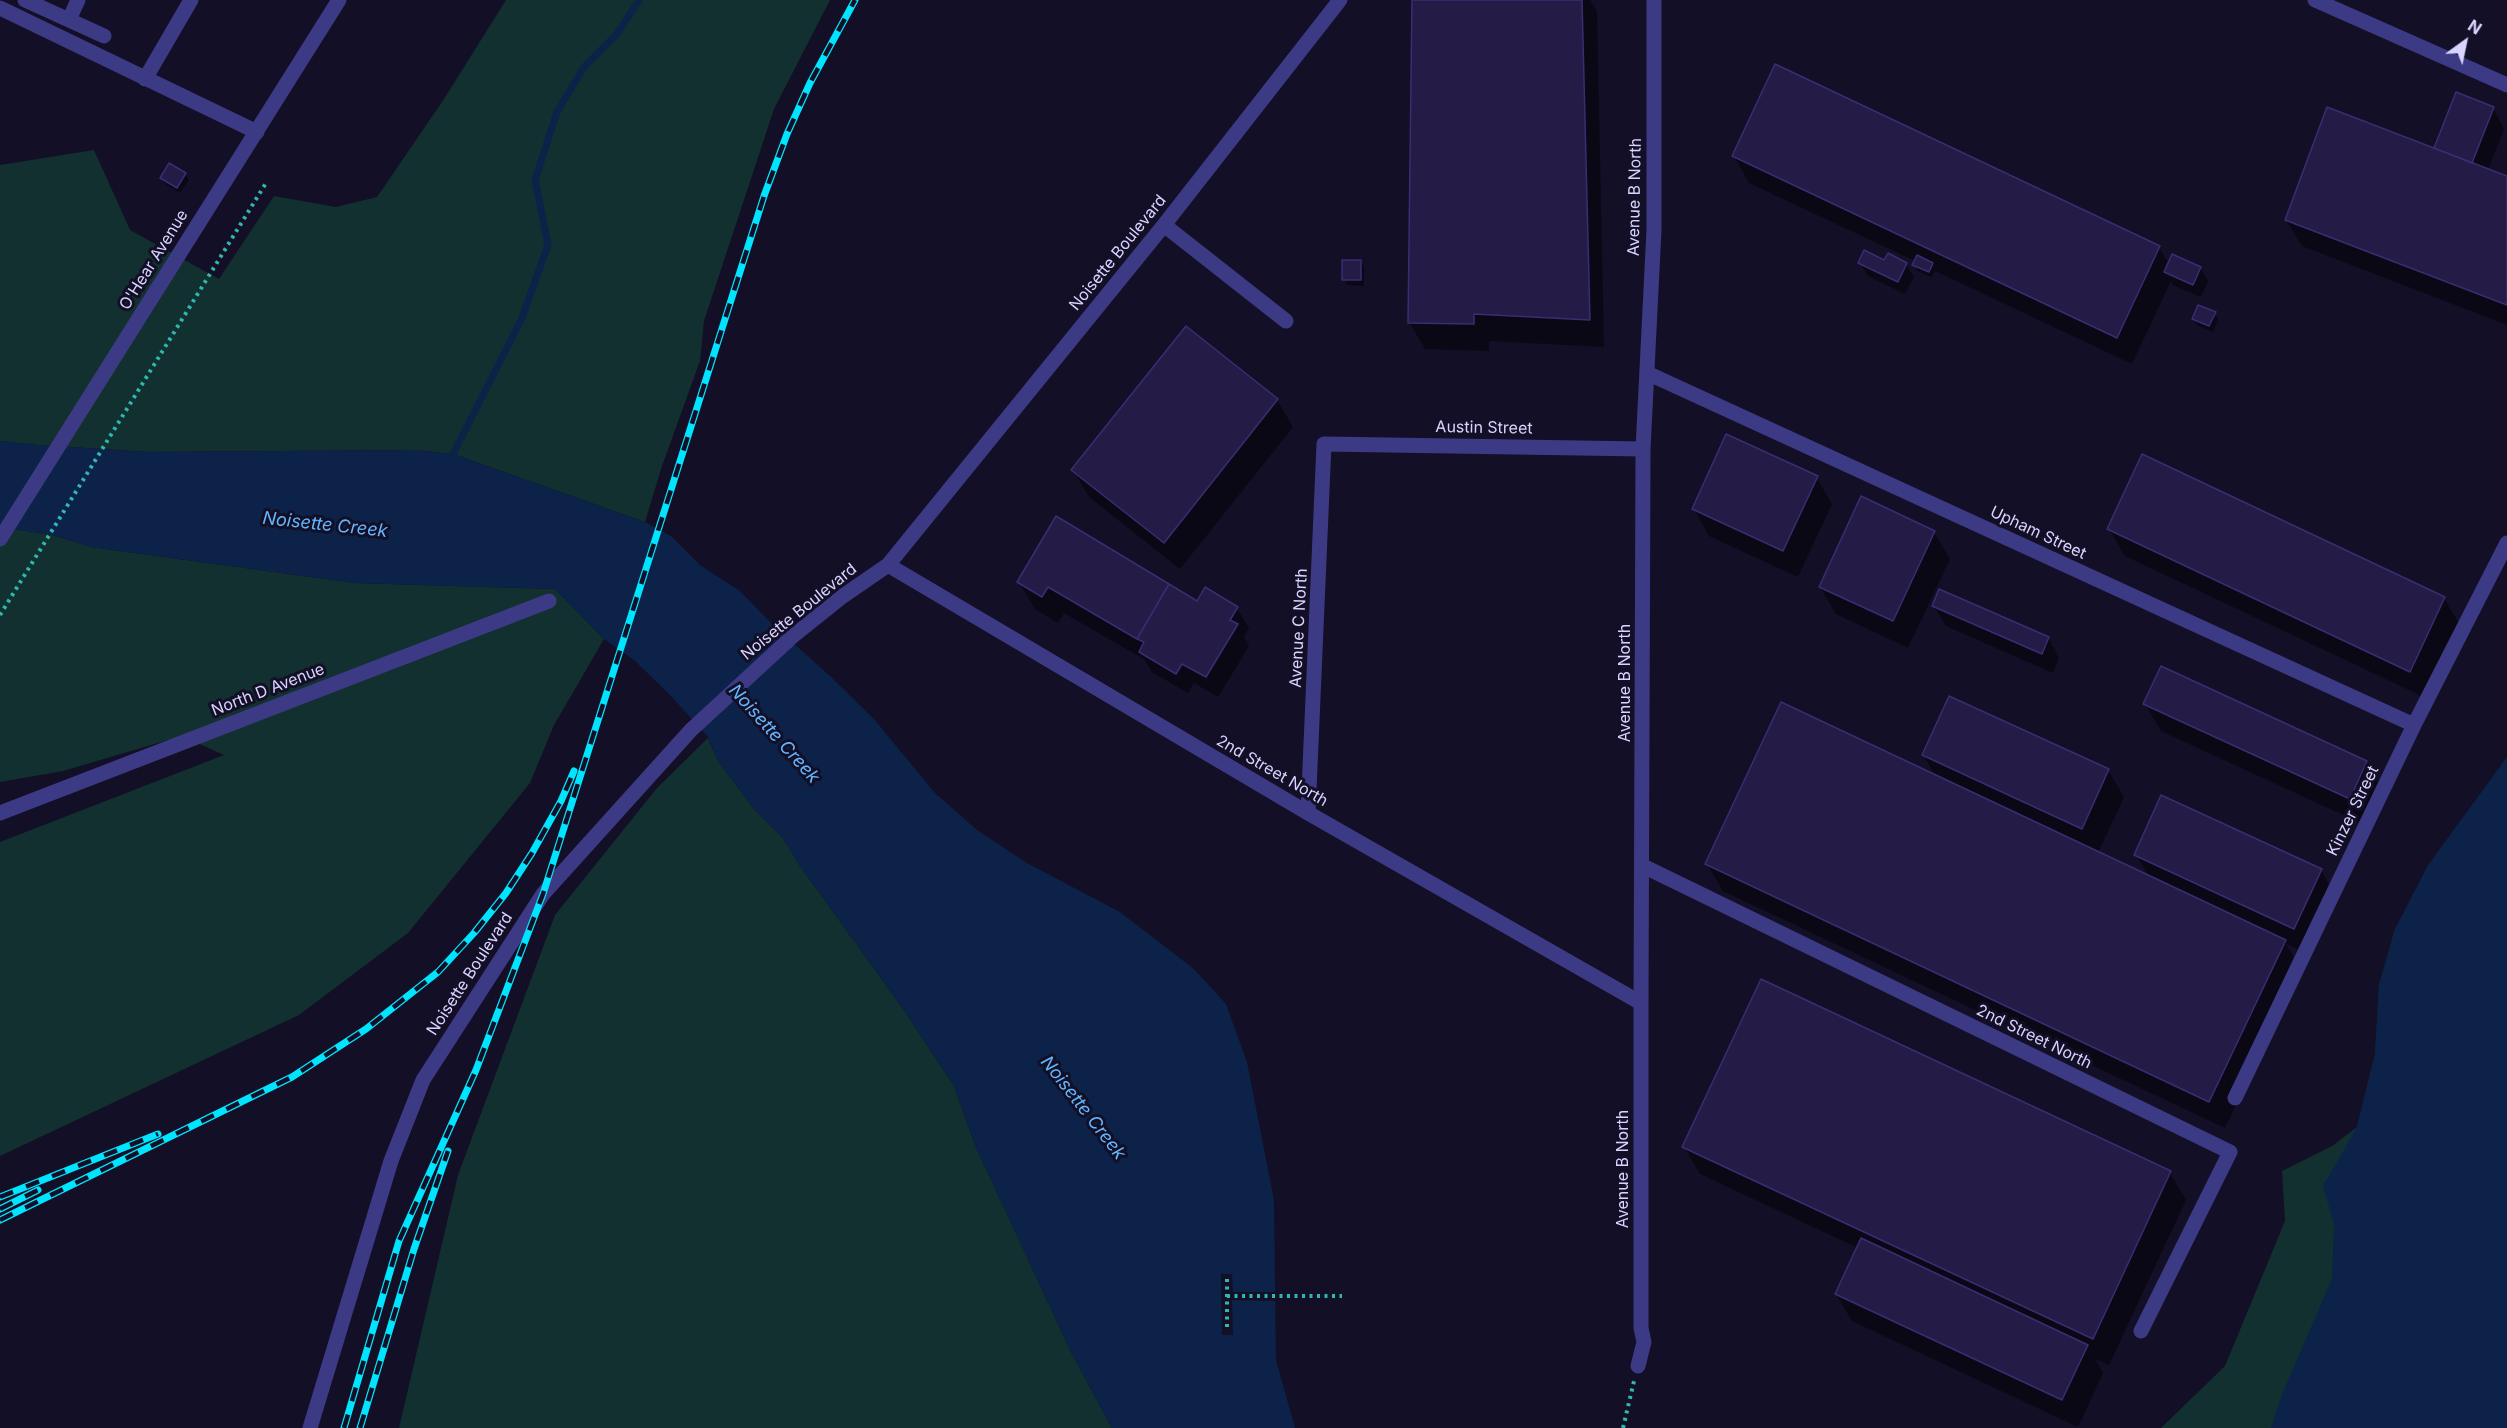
<!DOCTYPE html>
<style>
body{margin:0}
#map{position:relative;width:2507px;height:1428px;overflow:hidden;background:#130f26;font-family:Inter,sans-serif}
canvas{display:block}
.north{position:absolute;left:2435px;top:12px;width:60px;height:60px;-webkit-text-stroke:4px #130f26;paint-order:stroke;rotate:33deg;font-size:16px;font-weight:700;line-height:24px;text-align:center;color:#d9d4ff}
.north::after{content:'';display:block;margin:auto;width:21px;height:27px;background:#d9d4ff;clip-path:polygon(50% 0,100% 100%,50% 72%,0 100%)}
</style>
<div id="map">
<canvas width="2507" height="1428"></canvas>
<div class="north">N</div>
</div>
<script>
const ctx = document.querySelector('canvas').getContext('2d');
ctx.lineJoin = 'round';
function fillPath(path, color) { ctx.fillStyle = color; ctx.fill(path, 'evenodd'); }
const toPath = rows => new Path2D(rows.map(r => 'M' + r).join(''));
function stroke(path, color, width, dash) { ctx.strokeStyle = color; ctx.lineWidth = width; ctx.lineCap = dash ? 'butt' : 'round'; ctx.setLineDash(dash || []); ctx.stroke(path); }
function label(font, color, halo, rows, align = 'center') {
  ctx.font = font + ' Inter,sans-serif'; ctx.lineWidth = 6; ctx.setLineDash([]); ctx.textBaseline = 'middle'; ctx.strokeStyle = halo; ctx.fillStyle = color; for (const [text, x, y, turn = 0] of rows) {
    ctx.save(); ctx.translate(x, y); ctx.rotate((+turn || 0) * Math.PI / 180); ctx.textAlign = isNaN(turn) ? turn : align; if (halo) ctx.strokeText(text, 0, 0); ctx.fillText(text, 0, 0); ctx.restore();
  }
}
fillPath(toPath([
 [506,0,830,0,774,109,704,321,700,361,662,466,645,522,453,454,415,450,149,452,38,445,0,441,0,165,94,150,130,230,219,279,274,196,336,207,377,197,444,99],
 [0,527,53,535,91,547,355,583,555,589,604,639,554,725,530,783,408,933,299,1015,0,1156,0,842,224,755,182,736,63,771,0,782],
 [708,738,718,761,754,809,783,838,798,863,906,1013,954,1086,975,1145,1072,1354,1112,1428,399,1428,458,1175,555,915,657,788],
 [2395,929,2418,998,2302,1428,2161,1428,2225,1366,2285,1221,2282,1171,2332,1146,2357,1127,2375,1054,2379,985]
]), '#12302f');
fillPath(toPath([
 [0,441,38,445,149,452,415,450,453,454,645,522,671,536,700,565,740,591,772,624,830,676,874,719,935,793,977,830,1027,863,1120,912,1194,969,1226,1004,1247,1062,1274,1200,1276,1360,1295,1428,1112,1428,1072,1354,975,1145,954,1086,906,1013,798,863,783,838,754,809,718,761,708,737,670,695,634,660,604,639,555,589,355,583,91,547,53,535,0,527],
 [2507,757,2507,1428,2271,1428,2282,1394,2332,1279,2334,1224,2323,1186,2357,1127,2375,1054,2379,985,2395,929,2428,865]
]), '#0c2248');
fillPath(toPath([
 [1221,1274,1232,1274,1233,1292,1278,1292,1279,1301,1232,1300,1233,1335,1222,1335]
]), '#130f26');
fillPath(toPath([
 [1414,0,1590,0,1597,11,1604,347,1489,341,1489,351,1425,349,1409,322],
 [2493,108,2504,129,2488,170,2507,178,2507,325,2302,246,2286,220,2437,151],
 [1734,156,2159,247,2169,264,2200,268,2208,281,2201,297,2173,285,2171,281,2132,364,1935,271,1932,277,1917,271,1914,264,1915,261,1749,183],
 [169,165,185,174,189,180,180,193,165,184,161,178],
 [1360,261,1364,267,1364,286,1347,285,1344,279],
 [1885,262,1906,264,1914,277,1905,294,1868,276,1860,263],
 [2214,313,2218,319,2213,332,2197,325,2193,319],
 [1186,328,1277,400,1293,427,1180,569,1089,497,1073,470],
 [1816,477,1832,504,1798,577,1709,536,1694,509],
 [2109,529,2444,598,2460,625,2426,698,2125,556],
 [1934,532,1950,559,1908,648,1836,614,1820,587],
 [1019,582,1237,608,1249,628,1244,637,1249,646,1218,697,1194,683,1188,693,1152,672,1145,660,1064,613,1058,623,1035,609],
 [1934,606,2048,638,2059,658,2053,673,1946,626],
 [2145,704,2366,762,2382,789,2365,825,2161,731],
 [1923,755,2108,770,2124,797,2098,853,2149,877,2136,855,2321,870,2336,897,2310,955,2286,944,2300,968,2225,1128,1723,891,1707,864,1936,777],
 [1684,1147,2170,1173,2186,1200,2109,1365,2095,1359,2103,1373,2078,1427,1852,1321,1836,1294,1858,1248,1700,1174]
]), '#0007');
stroke(toPath([
 [449,462,522,318,548,245,535,180,557,112,584,67,617,34,639,0]
]), '#0c2248', 7);
const building = toPath([
 [1412,0,1582,0,1590,320,1474,314,1474,324,1408,323,1412,0],
 [1775,64,2160,246,2117,338,1732,156,1775,64],
 [2456,92,2494,107,2472,163,2434,148,2456,92],
 [2327,107,2507,176,2507,305,2285,220,2327,107],
 [169,163,186,173,177,188,160,178,169,163],
 [1864,250,1884,260,1888,253,1907,263,1898,282,1858,263,1864,250],
 [2172,254,2201,267,2193,285,2164,272,2172,254],
 [1917,255,1933,263,1929,272,1912,265,1917,255],
 [1342,260,1361,260,1361,280,1342,280,1342,260],
 [2198,305,2216,312,2209,326,2192,319,2198,305],
 [1186,326,1278,399,1164,543,1071,470,1186,326],
 [1726,434,1818,476,1783,551,1692,509,1726,434],
 [2142,454,2445,597,2410,672,2107,529,2142,454],
 [1861,496,1935,531,1893,621,1819,587,1861,496],
 [1056,516,1169,584,1137,639,1048,587,1042,597,1017,582,1056,516],
 [1169,584,1197,601,1205,587,1238,607,1230,620,1238,624,1206,677,1182,664,1176,674,1139,652,1144,642,1137,639,1169,584],
 [1939,589,2049,637,2042,654,1932,606,1939,589],
 [2161,666,2367,761,2350,799,2143,704,2161,666],
 [1949,696,2109,769,2082,829,1922,755,1949,696],
 [1781,702,2286,940,2209,1102,1705,864,1781,702],
 [2161,795,2322,869,2294,929,2134,855,2161,795],
 [1761,979,2171,1171,2093,1339,1682,1147,1761,979],
 [1861,1238,2088,1345,2062,1400,1835,1294,1861,1238]
]);
fillPath(building, '#241b47');
stroke(building, '#3b2d73', 1.5);
stroke(toPath([
 [0,615,266,183],
 [1227,1279,1227,1330],
 [1227,1296,1342,1296],
 [1623,1428,1634,1381]
]), '#2fb8b0', 4, [3, 4.5]);
stroke(toPath([
 [25,0,104,36],
 [2315,0,2507,85],
 [0,8,257,132],
 [69,20,78,0],
 [145,79,191,0],
 [1164,225,1286,321],
 [1647,373,2414,725],
 [0,539,339,0],
 [888,565,1308,813,1641,1003],
 [0,813,549,601],
 [1308,813,1324,444,1643,449],
 [1643,866,2230,1152,2141,1331],
 [2235,1098,2414,725,2507,543],
 [1638,1366,1644,1342,1641,1328,1641,1003,1643,449,1654,230,1654,0],
 [310,1428,391,1161,423,1080,543,894,691,730,793,636,843,596,888,565,1164,225,1340,0]
]), '#3d3a85', 15);
const rail = toPath([
 [0,1197,158,1134],
 [0,1209,38,1190],
 [0,1220,292,1077,366,1029,438,972,474,933,506,893,532,853,561,801,574,771],
 [344,1428,399,1241,476,1070,543,894,764,196,787,134,810,83,855,0],
 [360,1428,414,1249,448,1151]
]);
stroke(rail, '#00e5ff', 7);
stroke(rail, '#130f26', 4.5, [14]);
label('16px', '#d9d4ff', '#130f26', [
 ["Avenue B North",1635,197,-89],
 ["Noisette Boulevard",1118,253,-51],
 ["O'Hear Avenue",154,260,-58],
 ["Austin Street",1484,428,1],
 ["Upham Street",2038,533,25],
 ["Noisette Boulevard",799,612,-39],
 ["Avenue C North",1299,628,-87],
 ["Avenue B North",1625,683,-90],
 ["North D Avenue",268,690,-21],
 ["2nd Street North",1272,771,30],
 ["Kinzer Street",2353,811,-64],
 ["Noisette Boulevard",470,974,-57],
 ["2nd Street North",2034,1037,26],
 ["Avenue B North",1623,1169,-90]
]);
label('italic 18px', '#62b6ff', '#130f26', [
 ["Noisette Creek",325,525,6],
 ["Noisette Creek",774,734,48],
 ["Noisette Creek",1083,1108,52]
]);
</script>
